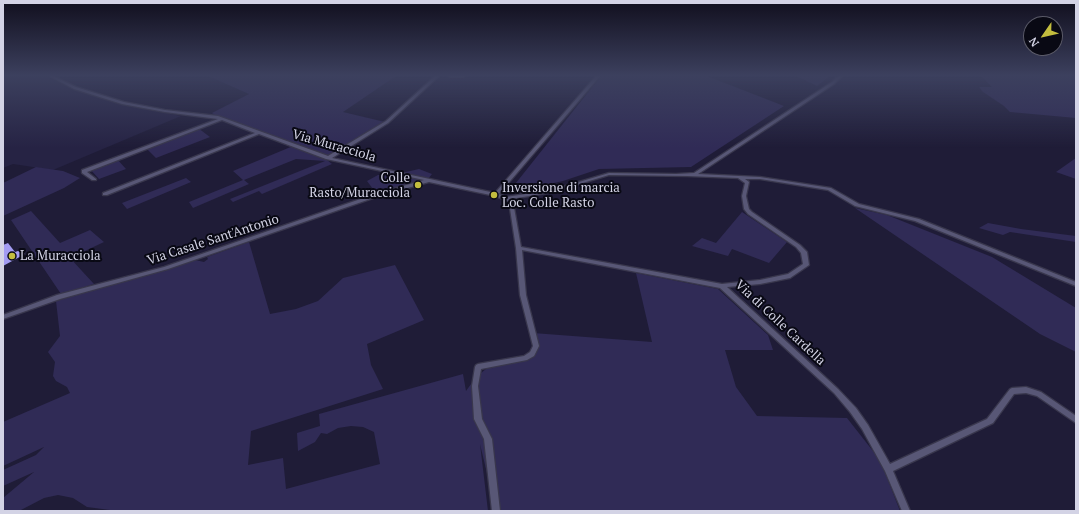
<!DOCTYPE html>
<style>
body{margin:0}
#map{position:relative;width:1079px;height:514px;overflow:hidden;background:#1f1c37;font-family:"PT Serif",serif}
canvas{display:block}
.frame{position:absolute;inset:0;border:4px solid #d3d3e5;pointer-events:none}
.north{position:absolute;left:1023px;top:16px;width:40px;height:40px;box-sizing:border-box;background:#090914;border:1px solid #5a5a68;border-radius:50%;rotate:236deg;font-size:11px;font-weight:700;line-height:16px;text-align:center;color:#d3d3e5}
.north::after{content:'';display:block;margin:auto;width:14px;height:18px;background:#c3bd3e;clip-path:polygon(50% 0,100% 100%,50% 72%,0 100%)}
</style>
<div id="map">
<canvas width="1079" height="514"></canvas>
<div class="frame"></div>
<div class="north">N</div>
</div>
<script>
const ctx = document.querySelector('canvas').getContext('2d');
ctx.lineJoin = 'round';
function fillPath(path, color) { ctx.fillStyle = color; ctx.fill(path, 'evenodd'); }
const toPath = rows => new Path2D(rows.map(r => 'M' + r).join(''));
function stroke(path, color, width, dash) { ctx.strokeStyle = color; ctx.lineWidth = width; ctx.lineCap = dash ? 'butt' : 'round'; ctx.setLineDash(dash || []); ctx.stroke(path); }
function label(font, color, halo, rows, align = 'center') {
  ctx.font = font + ' "PT Serif",serif'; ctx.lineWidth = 4; ctx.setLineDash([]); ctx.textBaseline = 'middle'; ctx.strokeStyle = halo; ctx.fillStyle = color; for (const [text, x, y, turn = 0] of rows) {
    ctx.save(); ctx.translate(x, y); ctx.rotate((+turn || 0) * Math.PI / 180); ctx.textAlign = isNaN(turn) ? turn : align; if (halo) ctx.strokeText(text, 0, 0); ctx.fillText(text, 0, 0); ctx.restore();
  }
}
fillPath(toPath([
 [3,76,46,76,71,88,119,104,181,116,53,170,13,164,3,168]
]), '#262344');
fillPath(toPath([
 [208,76,396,76,343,112,385,122,328,158,327,160,332,164,262,194,259,191,233,202,230,199,325,161,296,159,244,180,249,184,193,208,189,202,243,180,233,171,293,146,217,117,212,113,249,94],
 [601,76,707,76,784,106,691,167,599,169,563,181,508,193],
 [796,76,830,76,817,86],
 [981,76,1076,76,1076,118,1010,112,1004,106,983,92,979,87,992,87],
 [198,128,210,137,156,158,146,148],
 [1076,158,1076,179,1056,172,1073,160],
 [117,159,126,169,99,179,90,169],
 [36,167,63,171,80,178,64,188,3,216,3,183],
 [419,169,432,174,428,179,376,193,367,181,378,175,406,172],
 [186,178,191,182,127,209,122,203],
 [855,208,887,215,992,257,1076,308,1076,352,1040,334],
 [31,211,60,243,90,230,104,242,70,258,94,284,61,294,11,220],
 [742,212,787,242,769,263,732,249,728,256,692,246,702,238,716,243],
 [988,223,1021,229,1076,236,1076,242,1010,232,1003,235,979,228],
 [249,242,270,314,296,309,318,301,343,278,395,265,424,320,367,344,371,365,383,389,251,431,248,465,283,458,286,489,380,464,374,432,363,427,351,426,338,428,327,434,321,433,315,442,298,451,297,433,320,426,319,414,463,374,466,391,476,377,491,365,525,358,535,348,533,333,652,342,636,273,718,289,768,335,773,350,725,350,736,387,757,416,847,418,880,460,900,511,496,511,480,444,488,511,110,511,110,510,87,507,73,498,58,495,44,498,19,511,3,511,3,498,34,472,3,486,3,470,36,455,44,447,3,466,3,422,70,393,67,387,56,381,53,376,55,362,48,352,60,336,56,301,195,260,204,262,208,259,207,257]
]), '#302b56');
fillPath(toPath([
 [8,243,15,252,21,250,25,254,3,266,3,245]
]), '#a39cf2');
const street = toPath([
 [49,76,53,76,76,87,124,102,165,110,218,116,328,156,386,121,435,76,439,76,438,77,388,123,332,158,495,193,596,76,600,76,499,194,506,197,552,190,609,173,676,174,694,173,832,82,838,76,842,76,834,84,698,174,760,177,831,188,859,204,919,219,1076,282,1076,286,915,221,855,206,828,190,760,179,745,179,749,182,746,196,749,209,752,212,800,245,807,252,809,265,790,278,760,284,727,287,838,389,856,408,868,425,890,464,987,419,1010,389,1012,388,1026,387,1041,392,1076,416,1076,423,1037,396,1026,393,1014,394,993,423,893,471,910,511,902,511,885,471,862,429,850,412,834,393,720,288,522,250,526,295,539,346,534,356,527,360,481,369,478,386,482,419,492,439,500,511,492,511,484,439,474,419,472,386,475,367,476,365,478,364,524,356,530,352,533,346,520,295,516,248,509,202,506,200,495,196,429,182,379,196,168,269,60,299,3,319,3,315,57,295,164,267,375,194,424,180,326,159,259,134,107,195,103,195,103,193,255,133,222,120,87,172,96,179,96,180,92,180,82,173,82,170,218,119,165,112,122,104,74,89,49,76],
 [609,175,687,176,738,178,745,183,742,196,744,209,748,214,796,247,801,253,803,264,788,274,760,280,722,284,521,247,513,202,511,199,553,192,609,175],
 [448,76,465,76,463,77,450,77,448,76]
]);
stroke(street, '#39374d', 2.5);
fillPath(street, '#585776');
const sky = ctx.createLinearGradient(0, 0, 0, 148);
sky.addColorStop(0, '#110f1e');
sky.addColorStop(0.51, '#3c405e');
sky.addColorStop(1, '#3c405e00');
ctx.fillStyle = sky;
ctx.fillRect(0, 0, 1079, 148);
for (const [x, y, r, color] of [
 [418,185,4,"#c3bd3e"],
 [494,195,4,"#c3bd3e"],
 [12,256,4,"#c3bd3e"]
]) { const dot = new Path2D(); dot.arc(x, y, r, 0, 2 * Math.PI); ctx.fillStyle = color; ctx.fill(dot); stroke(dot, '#090914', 1.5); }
label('13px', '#d3d3e5', '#090914', [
 ["Via Muracciola",334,146,16],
 ["Via Casale Sant'Antonio",213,240,-18],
 ["Via di Colle Cardella",780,323,43]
]);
label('13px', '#d3d3e5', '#090914', [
 ["Colle",410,178,"right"],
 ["Rasto/Muracciola",410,193,"right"],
 ["Inversione di marcia",502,188],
 ["Loc. Colle Rasto",502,203],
 ["La Muracciola",20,256]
], 'left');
</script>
